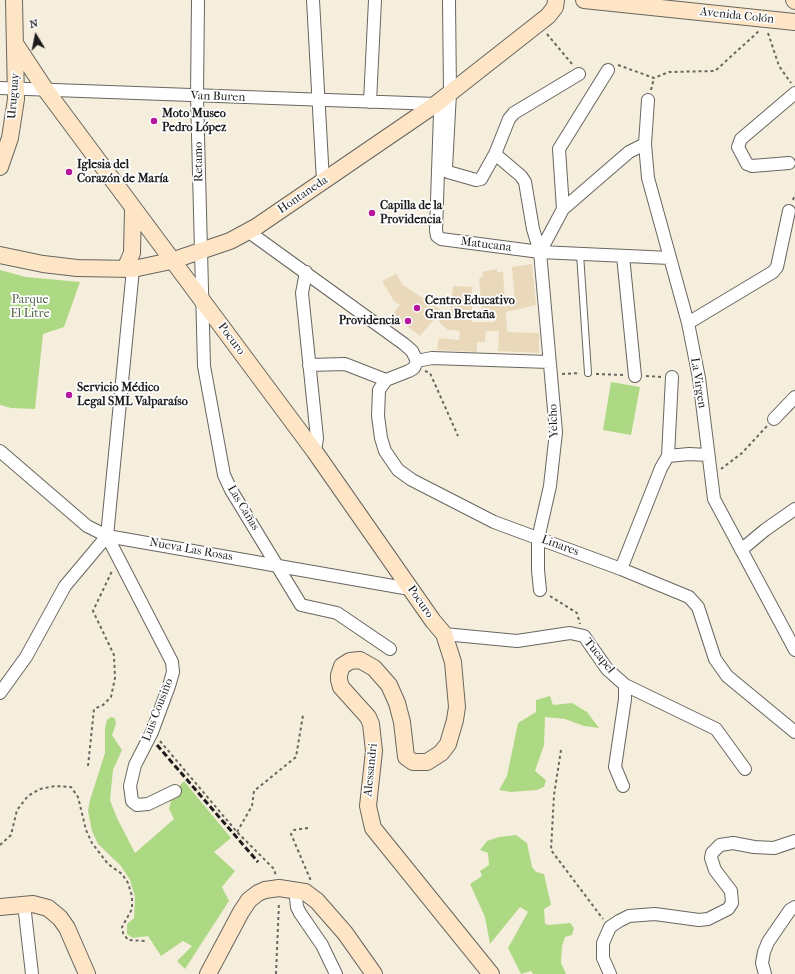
<!DOCTYPE html>
<meta charset="utf-8">
<style>
body{margin:0}
#map{position:relative;width:795px;height:974px;overflow:hidden;background:#f6eedd;font-family:"IM FELL French Canon",serif}
canvas{display:block}
.north{position:absolute;left:16px;top:16px;width:40px;height:40px;-webkit-text-stroke:3px #fff;paint-order:stroke;rotate:350deg;font-size:11px;font-weight:700;line-height:16px;text-align:center;color:#1c1c1c}
.north::after{content:'';display:block;margin:auto;width:14px;height:18px;background:#1c1c1c;clip-path:polygon(50% 0,100% 100%,50% 72%,0 100%)}
</style>
<div id="map">
<canvas width="795" height="974"></canvas>
<div class="north">N</div>
</div>
<script>
const ctx = document.querySelector('canvas').getContext('2d');
ctx.lineJoin = 'round';
function fillPath(path, color) { ctx.fillStyle = color; ctx.fill(path, 'evenodd'); }
const toPath = rows => new Path2D(rows.map(r => 'M' + r).join(''));
function stroke(path, color, width, dash) { ctx.strokeStyle = color; ctx.lineWidth = width; ctx.lineCap = dash ? 'butt' : 'round'; ctx.setLineDash(dash || []); ctx.stroke(path); }
function label(font, color, halo, rows, align = 'center') {
  ctx.font = font + ' "IM FELL French Canon",serif'; ctx.lineWidth = 3.5; ctx.setLineDash([]); ctx.textBaseline = 'middle'; ctx.strokeStyle = halo; ctx.fillStyle = color; for (const [text, x, y, turn = 0] of rows) {
    ctx.save(); ctx.translate(x, y); ctx.rotate((+turn || 0) * Math.PI / 180); ctx.textAlign = isNaN(turn) ? turn : align; if (halo) ctx.strokeText(text, 0, 0); ctx.fillText(text, 0, 0); ctx.restore();
  }
}
fillPath(toPath([
 [532,264,536,305,506,312,507,332,539,333,539,353,498,351,499,331,486,331,485,342,477,342,477,352,437,350,439,338,459,340,460,331,448,330,440,323,437,316,420,336,392,315,400,305,394,301,382,281,396,274,403,285,450,316,453,286,472,287,472,322,495,322,496,313,482,312,479,279,483,275,482,272,497,269,497,272,503,272,505,303,515,302,512,267]
]), '#e9d9ba');
fillPath(toPath([
 [0,270,26,277,80,282,64,327,43,334,35,409,11,408,0,405],
 [611,382,640,387,631,435,603,430],
 [550,696,553,705,572,703,587,712,599,728,584,726,565,719,545,717,544,745,535,771,546,780,544,787,537,790,511,792,499,790,507,776,518,723,536,712,536,700],
 [111,717,115,718,116,724,112,735,122,750,113,770,110,800,117,818,135,853,174,819,169,809,173,793,184,781,231,838,214,852,235,871,222,887,229,901,185,969,177,961,192,946,183,941,161,956,148,936,133,938,127,934,127,924,134,918,135,897,130,880,121,866,98,844,92,831,88,811,90,800,105,753,105,728,107,720],
 [516,835,527,843,532,867,536,872,544,874,551,905,544,909,545,924,549,925,570,923,574,928,572,935,565,937,562,946,561,963,566,974,533,974,531,971,521,974,508,948,528,912,520,907,490,944,485,917,470,884,482,876,480,871,489,865,488,853,480,850,487,841,499,837]
]), '#add985');
const lane = toPath([
 [580,254,588,373]
]);
const street = toPath([
 [198,0,197,96,204,366,224,475,231,490,301,605,337,613,390,649],
 [313,0,323,181],
 [449,0,450,93,446,168,448,172,476,180,481,179,495,154,509,119,514,113,579,74],
 [0,88,436,104,439,107,440,113,436,230,437,236,441,239,540,252,670,258],
 [648,100,645,144,648,178,688,323,699,378,714,499,795,650],
 [370,102,375,0],
 [495,154,521,176,525,182,533,229,540,252,556,432,550,486,538,539,538,570,540,590],
 [789,163,752,166,747,164,738,147,741,139,795,93],
 [563,209,559,149,608,70],
 [249,232,404,344,412,351,417,361],
 [540,252,563,209,629,152,645,144],
 [623,256,635,376],
 [306,272,302,293,317,438,315,452],
 [688,323,773,272,777,267,789,211],
 [417,361,414,368,409,371,386,380,379,390,378,416,381,438,385,451,398,470,412,480,494,522,621,569,689,597,698,607,715,659,727,676,795,732],
 [417,361,432,358,549,362],
 [309,365,345,364,386,380],
 [774,419,795,397],
 [0,451,87,526,107,536,410,589],
 [668,456,672,377],
 [107,536,172,662,173,672,169,686,152,732,135,765,130,786,132,801,137,805,148,804,175,791],
 [107,536,133,269],
 [741,550,765,530,795,509],
 [621,569,661,468,668,456,689,454,708,455],
 [444,634,517,641,570,633,584,636,607,669,625,685,716,729,745,769],
 [0,693,26,657,65,586,107,536],
 [623,786,615,767,625,699,625,685],
 [295,889,297,907,300,913,322,945,336,974],
 [24,904,32,974],
 [610,974,603,958,603,943,610,927,619,921,629,916,655,914,699,920,708,919,728,909,732,903,731,891,715,870,711,858,712,853,720,845,733,843,754,847,774,848,795,841],
 [765,974,762,963,764,952,768,942,790,910,795,907]
]);
const secondary = toPath([
 [584,0,795,22],
 [794,0,795,1],
 [16,45,45,89,315,452,433,621,444,634,453,662,457,707,455,720,448,744,441,753,427,762,413,762,406,757,402,722,397,703,389,685,374,668,360,660,350,661,342,666,339,675,339,680,341,687,368,717,371,724,374,751,368,806,373,828,491,974],
 [0,167,10,138,16,99,14,0],
 [0,255,43,264,77,268,133,269,171,261,230,241,256,227,436,104,548,16,555,7,556,0],
 [125,269,132,253,133,209],
 [0,907,33,904,48,908,60,918,67,928,87,974],
 [208,974,241,912,249,900,258,893,265,890,279,888,305,892,317,901,345,933,374,974]
]);
stroke(lane, '#686660', 8);
stroke(street, '#686660', 14);
stroke(secondary, '#686660', 18);
stroke(toPath([
 [768,33,779,66,791,83],
 [547,34,572,64],
 [618,65,654,78,669,72,715,71,759,31],
 [651,90,654,78],
 [793,200,795,194],
 [425,371,430,373,458,436],
 [562,374,580,373],
 [596,374,624,375],
 [646,376,662,377],
 [721,469,742,453,767,426],
 [550,596,577,613,580,624],
 [160,741,237,832,274,869,276,876],
 [561,750,554,795,551,850,603,919],
 [88,766,94,709,103,705,111,697,115,678,114,655,93,611,112,571],
 [308,828,294,830,291,834,311,881],
 [237,832,252,806,254,791,296,757,303,715],
 [0,845,11,835,17,810,28,796,40,789,55,786,71,787,78,797,86,830,92,843,108,864,122,874,128,883,132,896,132,909,122,927,123,933,128,940,145,941],
 [276,974,279,902]
]), '#686660', 2, [3, 3]);
stroke(lane, '#fff', 6);
stroke(street, '#fff', 12);
stroke(secondary, '#fde5c5', 16);
stroke(toPath([
 [157,745,258,862]
]), '#1c1c1c', 3, [6, 3]);
for (const [x, y, r, color] of [
 [154,121,4,"#b5179e"],
 [69,172,4,"#b5179e"],
 [372,213,4,"#b5179e"],
 [417,308,4,"#b5179e"],
 [408,321,4,"#b5179e"],
 [69,395,4,"#b5179e"]
]) { const dot = new Path2D(); dot.arc(x, y, r, 0, 2 * Math.PI); ctx.fillStyle = color; ctx.fill(dot); stroke(dot, '#fff', 1.5); }
label('12px', '#1c1c1c', '#fff', [
 ["Avenida Colón",737,16,6],
 ["Uruguay",14,96,-86],
 ["Van Buren",218,97,2],
 ["Retamo",199,162,-91],
 ["Hontaneda",303,195,-34],
 ["Matucana",486,245,7],
 ["Pocuro",231,339,53],
 ["La Virgen",698,383,81],
 ["Yelcho",554,421,-92],
 ["Las Cañas",243,508,59],
 ["Linares",560,546,20],
 ["Nueva Las Rosas",191,550,10],
 ["Pocuro",420,602,55],
 ["Tucapel",599,656,51],
 ["Luis Cousiño",158,710,-69],
 ["Alessandri",371,770,-84]
]);
label('bold 12px', '#1c1c1c', '#fff', [
 ["Moto Museo",162,114],
 ["Pedro López",162,128],
 ["Iglesia del",77,165],
 ["Corazón de María",77,179],
 ["Capilla de la",380,206],
 ["Providencia",380,220],
 ["Centro Educativo",425,301],
 ["Gran Bretaña",425,315],
 ["Providencia",400,321,"right"],
 ["Servicio Médico",77,388],
 ["Legal SML Valparaíso",77,402]
], 'left');
label('12px', '#4f5e41', '#fff', [
 ["Parque",30,300],
 ["El Litre",30,314]
]);
</script>
